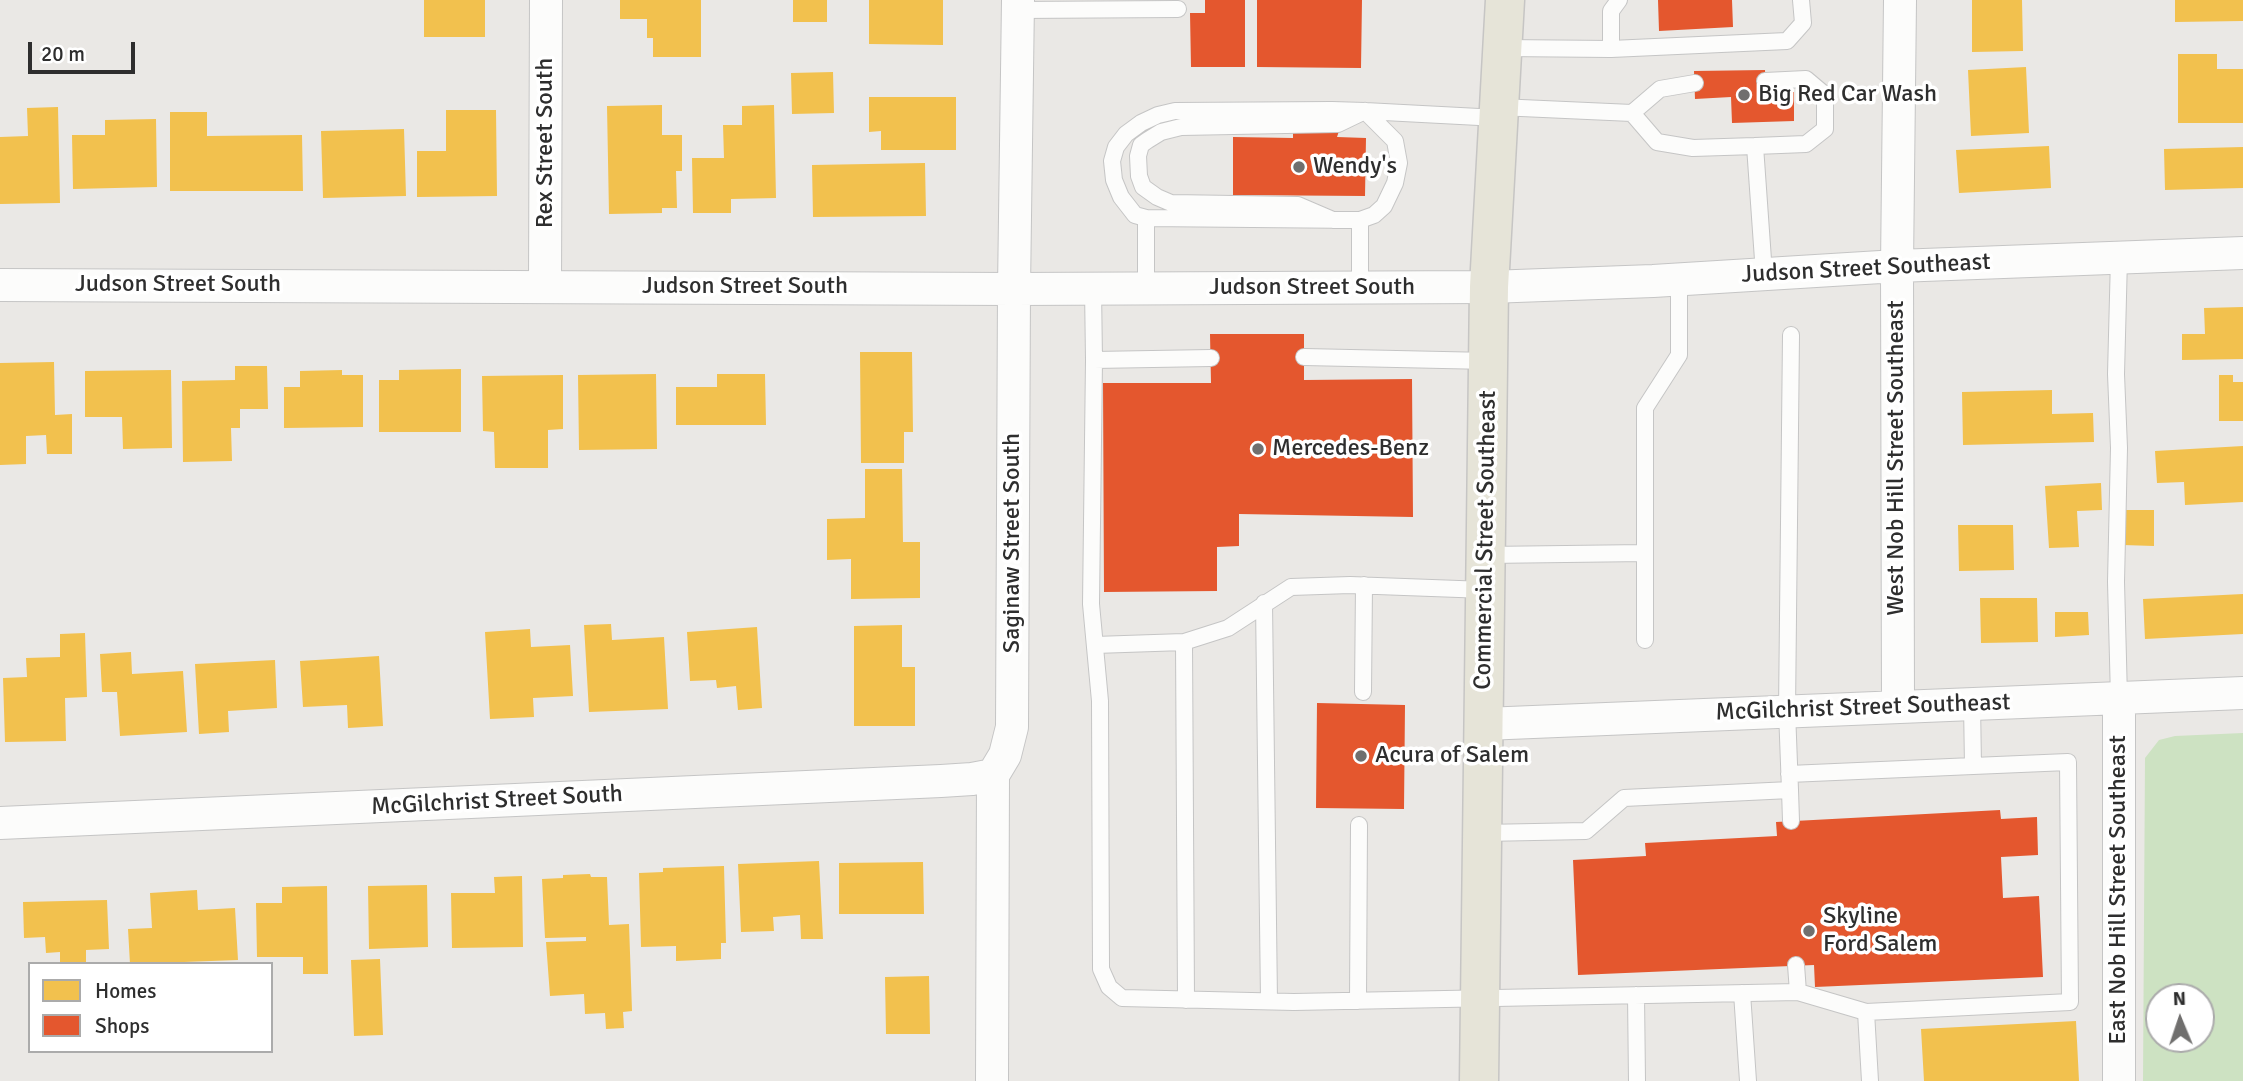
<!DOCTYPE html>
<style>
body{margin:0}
#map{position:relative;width:2243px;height:1081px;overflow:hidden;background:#eae8e5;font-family:Signika,sans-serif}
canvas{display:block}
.legend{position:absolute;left:28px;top:962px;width:245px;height:91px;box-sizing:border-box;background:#fff;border:2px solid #ababab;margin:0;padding:9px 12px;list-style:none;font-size:21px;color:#2e2e2e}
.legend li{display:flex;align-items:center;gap:14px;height:35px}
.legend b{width:35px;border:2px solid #ababab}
.north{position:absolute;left:2145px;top:983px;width:70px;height:70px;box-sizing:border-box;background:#fff;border:2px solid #ababab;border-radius:50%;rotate:358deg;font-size:19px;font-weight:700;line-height:28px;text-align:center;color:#2e2e2e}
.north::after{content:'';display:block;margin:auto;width:24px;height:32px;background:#706f6e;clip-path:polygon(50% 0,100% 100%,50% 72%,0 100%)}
.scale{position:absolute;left:28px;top:42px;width:107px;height:32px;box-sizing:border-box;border:4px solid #2e2e2e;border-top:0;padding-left:9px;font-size:21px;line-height:24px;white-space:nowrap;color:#2e2e2e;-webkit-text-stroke:5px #fff;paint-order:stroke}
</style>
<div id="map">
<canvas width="2243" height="1081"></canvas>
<ul class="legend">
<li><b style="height:19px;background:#f2c14e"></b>Homes</li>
<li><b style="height:19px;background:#e4572e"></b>Shops</li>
</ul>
<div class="north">N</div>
<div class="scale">20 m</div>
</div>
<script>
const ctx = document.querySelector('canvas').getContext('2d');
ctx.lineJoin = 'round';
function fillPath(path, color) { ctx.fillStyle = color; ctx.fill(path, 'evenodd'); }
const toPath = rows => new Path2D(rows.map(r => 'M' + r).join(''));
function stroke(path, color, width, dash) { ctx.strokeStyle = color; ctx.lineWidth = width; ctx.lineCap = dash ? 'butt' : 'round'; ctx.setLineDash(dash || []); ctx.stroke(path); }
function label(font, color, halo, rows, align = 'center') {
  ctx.font = font + ' Signika,sans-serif'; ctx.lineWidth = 7; ctx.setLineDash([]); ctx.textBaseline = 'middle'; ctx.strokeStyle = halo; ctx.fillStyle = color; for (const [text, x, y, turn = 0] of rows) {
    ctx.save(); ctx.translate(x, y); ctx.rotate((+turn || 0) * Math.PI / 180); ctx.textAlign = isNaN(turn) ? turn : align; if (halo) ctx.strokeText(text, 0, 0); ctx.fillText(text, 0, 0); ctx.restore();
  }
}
fillPath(toPath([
 [2243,733,2243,1081,2143,1081,2145,758,2159,740,2175,736],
 [2159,997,2201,997,2201,1039,2159,1039]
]), '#cde2c2');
fillPath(toPath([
 [424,0,485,0,485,37,424,37],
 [620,0,701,0,701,57,653,57,653,38,647,38,647,19,620,19],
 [793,0,827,0,827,22,793,22],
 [869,0,943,0,943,45,869,44],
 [1972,0,2022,0,2023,51,1972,52],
 [2175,0,2243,0,2243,21,2175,22],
 [2178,54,2217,54,2217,69,2243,69,2243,123,2178,123],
 [2026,67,2029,133,1971,136,1968,70],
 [833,72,834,113,792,114,791,73],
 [869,97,956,97,956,150,881,150,881,131,869,132],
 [662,105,662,135,682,135,682,171,676,171,677,208,662,208,662,213,609,214,607,106],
 [774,105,776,198,731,199,731,213,693,213,692,158,724,158,723,125,742,125,742,106],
 [58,107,60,203,0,204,0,137,28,136,27,108],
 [446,110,496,110,497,196,417,197,417,151,446,151],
 [170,112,207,112,207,136,302,135,303,191,170,191],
 [156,119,157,187,73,189,72,135,105,135,105,120],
 [404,129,406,196,323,198,321,131],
 [2049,146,2051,188,1959,193,1956,150],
 [2243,147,2243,188,2165,190,2164,149],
 [925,163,926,216,813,217,812,165],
 [2243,307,2243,359,2182,360,2182,334,2205,334,2204,308],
 [860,352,912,352,913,432,904,432,904,463,861,463],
 [54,362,55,415,72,414,72,454,47,454,46,435,26,436,26,464,0,465,0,363],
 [235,366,267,366,268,409,240,409,240,428,231,428,232,461,183,462,182,381,235,380],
 [461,369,461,432,379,432,379,380,399,380,399,370],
 [171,370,172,448,123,449,122,417,85,417,85,371],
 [342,370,342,375,363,375,363,427,284,428,284,387,300,387,300,371],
 [656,374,657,449,579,450,578,375],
 [717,374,765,374,766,425,676,425,676,387,717,387],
 [563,375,563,429,548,430,548,468,495,468,494,432,483,431,482,376],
 [2219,375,2233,375,2233,382,2243,382,2243,421,2219,421],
 [2052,390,2052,414,2093,413,2094,442,1963,445,1962,392],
 [2243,446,2243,502,2185,505,2184,482,2157,483,2155,451],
 [865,469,902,469,903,542,920,542,920,598,851,599,851,559,827,560,827,519,865,518],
 [2101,483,2102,510,2077,511,2079,547,2049,548,2045,486],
 [2124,510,2154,510,2154,546,2123,545],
 [1958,525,2013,525,2014,570,1959,571],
 [2243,594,2243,634,2145,639,2143,599],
 [1980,598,2037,598,2038,642,1981,643],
 [2055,612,2088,612,2089,635,2055,637],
 [611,624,612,640,664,637,668,709,589,712,584,625],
 [902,625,902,667,915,667,915,726,854,726,854,626],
 [757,627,762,708,738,710,736,686,717,688,716,680,690,681,687,632],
 [530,629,531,647,570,645,573,696,533,698,534,717,490,719,485,632],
 [85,633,87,697,65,698,66,741,5,742,3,678,27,677,26,658,60,657,60,634],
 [131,652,132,674,183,671,187,732,120,736,117,692,102,692,100,654],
 [379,656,383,726,348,728,347,705,303,707,300,661],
 [275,660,277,708,228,711,229,732,199,734,195,664],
 [819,861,823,939,801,939,800,915,773,917,774,931,741,932,738,864],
 [923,862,924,914,839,914,839,863],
 [724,866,726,943,721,943,721,959,676,961,676,946,641,947,639,873,663,872,663,868],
 [590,874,591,877,607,877,609,925,629,924,632,1011,623,1012,624,1028,606,1029,605,1013,585,1014,584,994,550,996,546,942,586,941,586,937,545,938,542,879,563,878,563,875],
 [522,876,523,947,452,948,451,893,495,893,494,877],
 [427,885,428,947,369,949,368,886],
 [327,886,328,974,303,974,303,957,257,957,256,903,282,903,282,887],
 [197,890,198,910,235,908,238,960,130,964,128,929,152,928,150,893],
 [107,900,109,949,86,950,86,964,60,964,60,952,46,953,45,937,24,938,23,902],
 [380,959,383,1035,354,1036,351,960],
 [929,976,930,1034,886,1034,885,977],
 [2076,1021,2079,1081,1924,1081,1921,1029]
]), '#f2c14e');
fillPath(toPath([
 [1205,0,1245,0,1245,67,1191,67,1190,13,1205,13],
 [1257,0,1362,0,1361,68,1257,67],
 [1658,0,1732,0,1733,27,1659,31],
 [1765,70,1766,93,1794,92,1794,121,1732,123,1731,97,1695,99,1694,71],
 [1293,131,1339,131,1337,137,1366,138,1365,196,1233,195,1233,137,1293,138],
 [1210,334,1304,334,1304,380,1412,379,1413,517,1239,514,1239,546,1217,547,1217,591,1104,592,1103,383,1211,383],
 [1317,703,1405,705,1404,809,1316,808],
 [2000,810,2001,819,2037,817,2038,855,2001,857,2003,898,2039,896,2043,977,1815,987,1814,965,1578,975,1573,860,1646,856,1645,843,1777,836,1776,822]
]), '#e4572e');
const service = toPath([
 [1018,10,1178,9],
 [1503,48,1611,49,1787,41,1803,23,1801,0],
 [1611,49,1611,11,1619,0],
 [1499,107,1632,113,1657,142,1693,148,1755,146,1764,274],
 [1632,113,1660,89,1695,83],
 [1755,146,1806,144,1825,129,1825,95,1806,79,1765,81],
 [1146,218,1146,288],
 [1333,220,1298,205,1171,203,1157,197,1143,187,1139,176,1138,156,1141,145,1148,140,1161,132,1181,127,1338,124,1365,111,1395,141,1399,163,1395,183,1384,206,1374,215,1360,220,1146,218,1135,215,1121,197,1114,180,1112,161,1116,147,1126,134,1141,123,1158,115,1175,111,1332,110,1365,111,1498,118],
 [1360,220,1360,287],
 [2119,258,2116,374,2119,448,2116,582,2119,698],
 [1093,288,1094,360,1091,604,1100,701,1101,969,1109,987,1122,998,1294,1002,1798,992,1866,1012,2070,1002,2068,762,1973,766],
 [1304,357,1489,361],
 [1094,360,1211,358],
 [1486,555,1645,553],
 [1264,603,1269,1001],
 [1645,640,1645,408,1679,355,1679,279],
 [1184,642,1186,1000],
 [1095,645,1184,642,1228,628,1291,587,1350,585,1486,590],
 [1363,692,1364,585],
 [1789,774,1973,766,1972,704],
 [1790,790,1791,821],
 [1483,833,1586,831,1624,798,1790,790,1787,711,1791,335],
 [1796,965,1798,992],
 [1742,993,1748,1081],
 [1636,995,1637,1081],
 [1358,1001,1359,825],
 [1866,1012,1870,1081]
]);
const minor = toPath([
 [0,285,1014,289,1489,287,1653,281,1897,266,2243,253],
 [545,286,546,0],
 [2119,698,2119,1081],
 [1898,707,1897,266,1900,0],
 [1484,724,2243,693],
 [0,823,941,781,972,779,993,775],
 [992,1081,993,775,1005,755,1012,727,1014,289,1018,0]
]);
const primary = toPath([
 [1479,1081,1489,287,1505,0]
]);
stroke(service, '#c5c5c5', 18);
stroke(minor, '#c5c5c5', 34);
stroke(primary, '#c6c5c4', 41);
stroke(service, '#fcfcfb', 16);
stroke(minor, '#fcfcfb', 32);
stroke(primary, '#e6e4d8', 38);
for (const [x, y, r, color] of [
 [1744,95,7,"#706f6e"],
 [1299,167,7,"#706f6e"],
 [1258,449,7,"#706f6e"],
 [1361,756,7,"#706f6e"],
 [1809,931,7,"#706f6e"]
]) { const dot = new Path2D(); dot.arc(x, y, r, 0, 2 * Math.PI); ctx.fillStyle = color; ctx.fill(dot); stroke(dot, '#fff', 2.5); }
label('24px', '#2e2e2e', '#fff', [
 ["Big Red Car Wash",1758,95],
 ["Wendy's",1313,167],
 ["Mercedes-Benz",1272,449],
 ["Acura of Salem",1375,756],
 ["Skyline",1823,917],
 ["Ford Salem",1823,945]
], 'left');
label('24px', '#2e2e2e', '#fff', [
 ["Rex Street South",546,143,-90],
 ["Judson Street Southeast",1866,269,-3],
 ["Judson Street South",178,285],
 ["Judson Street South",745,287],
 ["Judson Street South",1312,288],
 ["West Nob Hill Street Southeast",1897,458,-90],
 ["Commercial Street Southeast",1486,540,-89],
 ["Saginaw Street South",1013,543,-90],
 ["McGilchrist Street Southeast",1863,708,-2],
 ["McGilchrist Street South",497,801,-3],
 ["East Nob Hill Street Southeast",2119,890,-90]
]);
</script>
